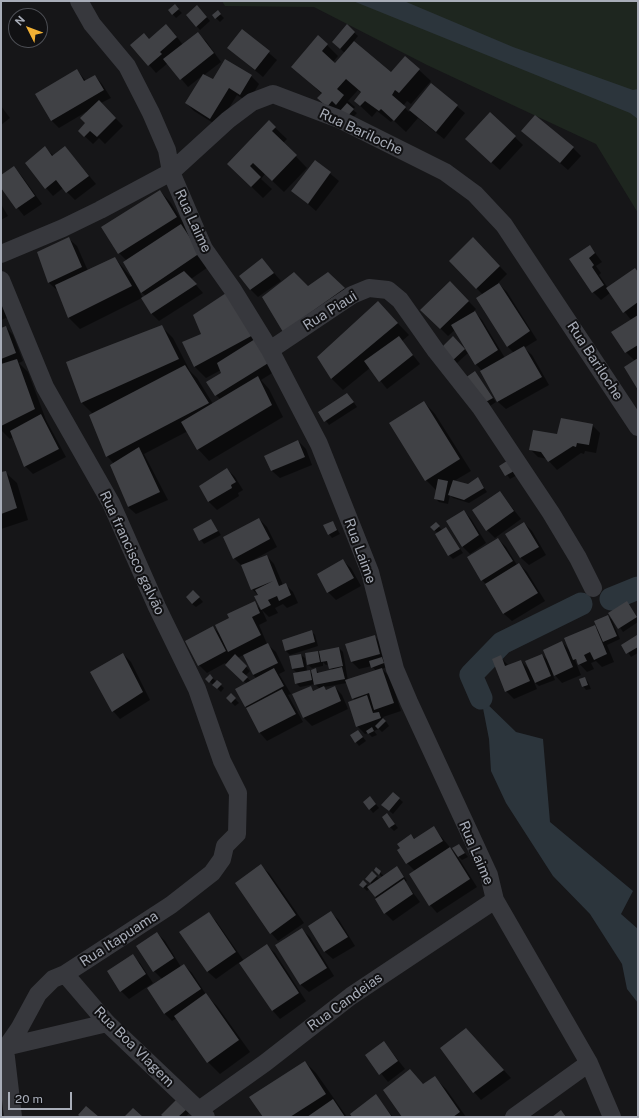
<!DOCTYPE html>
<meta charset="utf-8">
<style>
body{margin:0}
#map{position:relative;width:639px;height:1118px;overflow:hidden;background:#161618;font-family:"Public Sans",sans-serif}
canvas{display:block}
.frame{position:absolute;inset:0;border:2px solid #a8adb8;pointer-events:none}
.north{position:absolute;left:8px;top:8px;width:40px;height:40px;box-sizing:border-box;background:#111113;border:1px solid #4d4f55;border-radius:50%;rotate:312deg;font-size:11px;font-weight:700;line-height:16px;text-align:center;color:#a8adb8}
.north::after{content:'';display:block;margin:auto;width:14px;height:18px;background:#f2b134;clip-path:polygon(50% 0,100% 100%,50% 72%,0 100%)}
.scale{position:absolute;left:8px;top:1092px;width:64px;height:18px;box-sizing:border-box;border:2px solid #a8adb8;border-top:0;padding-left:5px;font-size:12px;line-height:14px;white-space:nowrap;color:#a8adb8;-webkit-text-stroke:3px #111113;paint-order:stroke}
</style>
<div id="map">
<canvas width="639" height="1118"></canvas>
<div class="frame"></div>
<div class="north">N</div>
<div class="scale">20 m</div>
</div>
<script>
const ctx = document.querySelector('canvas').getContext('2d');
ctx.lineJoin = 'round';
function fillPath(path, color) { ctx.fillStyle = color; ctx.fill(path, 'evenodd'); }
const toPath = rows => new Path2D(rows.map(r => 'M' + r).join(''));
function stroke(path, color, width, dash) { ctx.strokeStyle = color; ctx.lineWidth = width; ctx.lineCap = dash ? 'butt' : 'round'; ctx.setLineDash(dash || []); ctx.stroke(path); }
function label(font, color, halo, rows, align = 'center') {
  ctx.font = font + ' "Public Sans",sans-serif'; ctx.lineWidth = 4; ctx.setLineDash([]); ctx.textBaseline = 'middle'; ctx.strokeStyle = halo; ctx.fillStyle = color; for (const [text, x, y, turn = 0] of rows) {
    ctx.save(); ctx.translate(x, y); ctx.rotate((+turn || 0) * Math.PI / 180); ctx.textAlign = isNaN(turn) ? turn : align; if (halo) ctx.strokeText(text, 0, 0); ctx.fillText(text, 0, 0); ctx.restore();
  }
}
fillPath(toPath([
 [222,1,638,1,638,213,596,144,427,65,314,7,225,6]
]), '#1e261f');
fillPath(toPath([
 [353,1,404,1,513,47,633,90,638,89,638,119,630,113],
 [481,698,516,732,543,739,550,822,633,891,621,914,638,929,638,1003,627,989,622,964,590,914,553,876,506,803,491,771,489,739]
]), '#2c353c');
fillPath(toPath([
 [175,6,182,13,176,18,169,10],
 [201,10,210,21,200,30,187,15],
 [218,12,224,18,220,22,213,15],
 [347,26,358,36,354,41,391,74,419,70,431,81,411,104,407,101,403,106,409,112,431,85,465,113,444,139,418,118,406,132,393,120,391,122,377,111,372,117,355,101,361,93,358,90,348,101,355,107,353,110,357,113,350,121,330,110,322,94,292,66,327,45,338,56,333,62,336,64,345,53,337,46],
 [242,30,277,60,263,77,228,48],
 [174,33,183,45,198,34,206,41,221,62,204,75,213,81,251,76,259,84,248,102,237,95,218,126,194,111,186,103,202,76,188,87,168,63,156,73,149,65,149,40],
 [77,70,86,81,95,76,102,84,111,98,101,103,123,126,105,144,99,138,93,144,79,131,87,123,86,112,59,128,52,121],
 [1,106,10,118,1,125],
 [490,113,523,145,500,170,474,147],
 [269,122,287,139,283,143,307,168,284,192,265,174,261,179,272,189,263,198,228,164],
 [523,131,573,148,581,156,568,170],
 [65,147,96,184,75,200,63,188,53,196,46,188,45,148,54,156],
 [315,161,339,181,316,211,293,191],
 [13,167,21,175,42,204,24,216,1,187,1,176],
 [160,191,171,203,187,229,186,230,192,237,211,265,191,279,203,293,159,321,152,314,142,298,80,329,69,318,57,290,49,283,38,253,69,239,77,246,88,271,115,258,130,276,132,275,127,261,119,253],
 [139,291,140,291,146,296,143,298],
 [1,204,8,216,1,220],
 [473,239,507,274,498,283,507,292,537,340,524,348,532,355,549,385,506,409,498,402,482,371,476,364,455,330,448,336,422,310,450,282,476,309,474,311,482,320,505,358,514,353,507,346,483,295,450,261],
 [590,246,602,262,596,266,601,273,599,275,608,288,638,273,638,388,635,361,626,352,613,332,631,320,610,293,601,300,593,292,570,260],
 [269,267,281,281,258,297,250,289],
 [328,273,355,300,295,343],
 [1,296,11,316,1,320],
 [240,303,277,370,261,380,269,389,283,417,209,461,198,449,188,431,144,454,168,500,136,514,128,507,114,464,107,456,93,414,82,403,161,326,173,338,190,371,197,378,213,404,221,400,216,395,223,373,221,370,206,378,195,367,183,343,203,335],
 [389,314,409,335,402,341,420,364,387,389,370,368,343,390,332,379,318,357],
 [6,327,13,335,23,361,19,363,28,372,46,420,66,457,33,474,25,466,13,437,10,439,1,430,1,329],
 [453,338,468,353,456,364,441,349],
 [475,372,496,402,487,408],
 [350,397,357,407,329,425,319,412],
 [424,402,435,414,471,471,454,481,468,485,478,479,487,492,469,503,453,498,450,495,448,504,439,502,435,498,437,491,426,480],
 [592,425,600,433,596,453,585,451,584,454,581,453,557,470,547,459,538,457,530,449,558,435],
 [298,441,306,449,312,465,280,478,272,471,265,457],
 [501,466,519,474,510,479],
 [227,469,235,477,243,490,238,493,239,496,217,510,209,502,200,486],
 [5,472,17,483,28,520,1,529,1,473],
 [500,492,521,519,495,538,487,530],
 [464,511,471,519,486,543,470,554,462,546],
 [259,519,267,527,277,547,253,560,254,561,267,556,274,564,283,585,285,584,293,592,298,603,287,608,283,604,275,608,278,613,269,617,262,610,267,621,259,625,267,644,276,652,285,671,279,674,291,694,288,695,303,722,267,741,260,733,246,707,247,684,225,663,207,673,199,665,213,627,221,635,230,618,254,603,261,610,259,596,252,589,242,566,234,558],
 [244,655,253,675,257,679,252,682,245,676,250,671,237,658],
 [211,520,221,535,204,544,194,530],
 [333,522,340,534,332,538,329,534],
 [435,523,442,530,446,528,449,532,463,553,453,559,449,555,438,533,431,527],
 [524,523,532,531,546,555,529,565,521,558,507,534],
 [498,539,506,547,517,565,519,564,527,572,545,601,512,621,504,614,487,585,482,580],
 [343,561,351,568,361,586,336,600,328,592],
 [197,595,203,602,196,607,192,604],
 [630,606,638,618,638,622,623,632,610,613],
 [608,616,612,620,620,639,607,645,614,662,602,667,596,661,591,663,594,669,587,672,574,658,581,675,562,683,552,672,555,680,539,686,534,682,537,689,514,699,506,691,500,657,509,666,521,661,530,670,542,655,549,661,562,642,570,651,594,626,599,631],
 [311,631,315,635,318,646,290,655,286,651,283,640],
 [374,636,382,644,387,667,382,669,390,677,401,711,383,717,389,726,382,732,379,729,374,731,377,735,372,737,368,733,365,734,357,726,355,701,347,683,324,687,327,691,335,687,342,695,348,709,312,726,304,718,294,695,310,687,314,691,320,689,315,684,300,687,296,683,297,673,293,669,301,655,305,658,307,671,313,674,316,670,320,674,332,670,329,664,326,665,323,662,323,666,312,668,308,665,318,652,321,655,339,648,343,652,348,681,376,671,372,666,359,669,352,662],
 [637,637,638,653,631,657,623,645],
 [123,654,131,662,150,700,120,719,113,711],
 [210,676,224,688,221,692,207,679],
 [585,678,588,682,591,689,586,690,583,686],
 [231,695,239,703,235,706,227,698],
 [358,731,366,741,359,746,356,742],
 [393,794,403,802,393,814,385,807],
 [370,797,379,808,373,813,370,809],
 [387,814,398,828,394,831,390,827],
 [434,828,458,857,477,887,437,913,430,905,415,871,407,863,399,850,411,835,415,839],
 [459,845,468,857,462,860,459,857],
 [261,866,269,873,304,923,278,941,271,933],
 [376,869,384,876,400,871,407,881,405,882,420,902,393,921,385,913,370,888,367,891,361,885,364,882,369,887,372,884,367,879,372,872,379,879,382,877,375,870],
 [208,913,216,921,244,961,267,946,275,953,306,1001,280,1019,273,1011,240,962,216,979,208,972,181,933],
 [331,913,339,920,355,946,333,959,325,952,309,927],
 [302,930,310,937,334,976,309,992,301,985,277,946],
 [157,933,165,941,181,967,184,965,192,973,207,996,217,1006,250,1052,220,1074,208,1062,177,1018,172,1021,165,1014,162,979,154,971,138,946],
 [133,956,140,963,153,983,129,999,121,991],
 [466,1029,511,1078,481,1100,474,1092],
 [384,1042,405,1069,388,1082,366,1055],
 [305,1062,316,1073,347,1117,264,1117],
 [435,1078,446,1089,466,1117,403,1117,423,1085],
 [376,1096,393,1117,354,1117],
 [177,1101,189,1113,186,1117,165,1117]
]), '#0007');
stroke(toPath([
 [611,599,638,588],
 [481,698,471,675,502,643,581,604]
]), '#2c353c', 23);
fillPath(toPath([
 [175,4,179,9,172,15,168,10],
 [197,5,207,17,196,27,186,15],
 [218,10,221,14,215,19,212,15],
 [166,24,177,37,160,52,162,54,148,66,130,45,144,33,149,39],
 [347,24,355,32,340,49,332,42],
 [242,29,270,51,255,70,227,48],
 [198,32,214,53,180,80,163,59],
 [318,35,328,44,322,51,335,63,354,41,391,72,405,56,420,69,399,93,395,90,392,95,406,107,394,121,381,109,379,111,365,101,360,106,354,101,361,92,346,79,337,89,344,95,336,105,332,101,327,107,317,98,322,93,291,67],
 [225,59,252,75,240,95,229,88,210,119,185,103,203,74,213,79],
 [77,69,84,81,95,75,104,90,51,121,35,94],
 [431,83,458,105,436,132,409,110],
 [99,100,116,118,97,137,90,131,84,137,78,131,85,123,80,118],
 [347,103,354,109,346,118,339,112],
 [490,112,516,136,491,163,465,139],
 [535,115,574,147,560,163,521,131],
 [269,120,276,127,272,131,297,155,272,181,253,163,250,166,261,177,251,187,227,164],
 [45,146,52,156,65,146,89,176,66,193,56,180,45,189,25,163],
 [315,160,331,172,308,204,291,191],
 [14,166,35,196,16,209,1,188,1,175],
 [160,190,177,217,118,254,101,227],
 [181,224,200,253,141,293,123,262],
 [69,237,82,267,48,283,37,252],
 [473,237,500,266,476,289,449,261],
 [590,245,595,253,589,258,594,265,592,267,604,285,592,293,569,259],
 [115,257,132,286,68,318,55,285],
 [262,258,274,273,250,290,239,276],
 [635,268,638,272,638,302,623,313,606,288],
 [184,271,197,284,151,314,141,298],
 [294,272,308,286,328,272,345,288,283,332,262,297],
 [450,281,469,301,440,329,420,310],
 [499,283,530,331,507,347,476,298],
 [229,291,255,334,194,367,182,342,201,334,193,315],
 [378,301,398,323,331,379,317,357],
 [475,311,498,350,475,365,451,325],
 [638,315,638,345,625,353,611,332],
 [162,325,179,359,81,403,66,362],
 [6,326,16,353,1,359,1,328],
 [399,336,413,355,379,382,364,361],
 [453,336,465,349,452,361,440,349],
 [255,339,270,362,215,396,206,382,221,373,217,363],
 [524,346,542,377,497,402,480,371],
 [638,358,638,390,624,367],
 [17,359,35,409,1,426,1,364],
 [185,365,209,403,106,457,89,415],
 [475,371,493,398,482,404,465,378],
 [258,376,272,405,197,450,181,422],
 [347,393,354,402,324,422,318,412],
 [424,401,460,459,425,481,389,423],
 [41,414,59,449,24,467,10,431],
 [561,418,593,424,589,445,577,443,576,447,573,446,548,462,541,452,529,450,533,430,557,434],
 [298,440,305,457,271,471,264,456],
 [139,447,160,492,128,507,110,465],
 [510,459,516,470,505,476,499,466],
 [227,468,236,482,231,485,232,488,208,502,199,486],
 [6,471,17,508,1,514,1,472],
 [478,477,484,488,464,500,448,495,453,480,468,484],
 [438,479,448,481,444,501,434,499],
 [500,491,514,511,486,531,472,510],
 [464,510,479,535,462,547,446,521],
 [259,518,270,539,233,559,223,537],
 [211,519,218,531,199,541,193,529],
 [333,521,337,530,328,535,323,525],
 [436,522,440,526,434,531,430,527],
 [524,522,539,547,520,558,505,534],
 [446,527,460,549,448,556,435,534],
 [498,538,513,561,481,581,467,557],
 [267,555,279,586,286,583,291,595,279,601,277,596,268,600,271,605,261,610,254,596,258,595,255,590,273,581,251,590,241,565],
 [343,559,354,578,327,593,317,574],
 [519,563,538,593,503,614,485,584],
 [193,590,200,597,192,604,186,597],
 [255,601,260,613,252,617,261,635,228,652,215,625,229,618,227,614],
 [627,601,637,617,618,629,608,613],
 [608,615,617,636,603,642,594,621],
 [595,625,607,654,594,660,590,652,584,655,587,661,578,665,576,659,573,660,564,638],
 [213,626,226,651,198,666,185,641],
 [312,630,315,642,285,651,282,640],
 [375,635,380,654,351,662,345,644],
 [637,635,638,647,626,654,621,645],
 [562,641,573,667,554,676,543,650],
 [268,643,278,663,253,675,243,655],
 [339,647,343,666,329,669,327,661,321,662,319,651],
 [318,651,320,662,307,665,305,653],
 [123,653,143,692,112,712,90,672],
 [235,654,247,666,242,672,248,677,243,682,225,665],
 [301,654,304,667,292,669,289,656],
 [542,654,551,676,535,683,525,661],
 [501,655,505,666,521,660,530,681,505,692,492,659],
 [382,657,384,663,371,668,369,661],
 [342,667,345,679,314,685,311,670,316,668,317,673],
 [274,668,284,686,245,707,235,689],
 [382,668,394,703,374,710,369,693,352,699,345,680],
 [310,670,312,680,295,684,293,673],
 [210,674,213,678,209,683,205,679],
 [585,677,588,685,582,687,579,679],
 [217,680,222,684,217,689,212,685],
 [311,686,313,691,324,686,326,690,335,686,341,701,303,718,292,694],
 [282,689,296,714,259,733,246,708],
 [231,693,236,698,231,703,226,698],
 [367,695,373,713,379,712,381,718,356,727,348,702],
 [383,718,386,721,378,729,375,726],
 [372,727,374,731,368,734,366,731],
 [358,730,363,737,355,743,350,735],
 [393,792,400,798,389,811,381,805],
 [370,796,376,804,369,810,363,802],
 [387,813,395,824,389,828,382,817],
 [434,826,443,841,406,864,397,850,400,848,397,844,411,834,414,839],
 [459,844,465,853,458,857,452,848],
 [450,847,470,879,429,906,409,874],
 [261,864,296,915,270,934,235,883],
 [397,866,404,877,375,897,367,887],
 [376,867,381,871,379,875,374,870],
 [372,871,377,876,370,883,365,879],
 [404,879,413,894,384,914,375,899],
 [363,880,367,884,363,888,359,885],
 [331,911,348,937,324,952,308,926],
 [209,912,236,952,207,972,179,932],
 [302,928,327,968,300,985,275,945],
 [157,932,174,958,153,972,136,946],
 [267,944,299,993,272,1011,239,963],
 [133,954,146,974,120,992,107,971],
 [184,964,201,989,164,1014,147,988],
 [206,993,239,1040,207,1063,174,1016],
 [466,1028,504,1070,473,1093,440,1048],
 [384,1041,398,1061,379,1075,365,1055],
 [305,1061,326,1094,290,1117,263,1117,249,1097],
 [410,1069,423,1084,435,1076,460,1112,453,1117,402,1117,383,1090],
 [376,1094,392,1117,352,1117,350,1114],
 [177,1099,187,1109,178,1117,164,1117,161,1115],
 [333,1099,345,1117,307,1117],
 [86,1106,99,1117,81,1117,78,1115],
 [133,1108,143,1117,124,1117],
 [561,1110,566,1117,552,1117]
]), '#404145');
stroke(toPath([
 [79,1,92,24,127,66,151,113,167,150,171,172,204,249,233,290,270,350,319,444,370,572,395,669,409,702,489,875,495,900,589,1063,612,1117],
 [1,254,63,228,100,210,171,172,228,120,252,102,273,94,339,119,445,172,475,194,504,225,638,427],
 [1,280,45,387,111,503,157,607,197,689,222,761,238,793,237,834,225,846,222,859,212,873,171,905,65,974,53,979,38,994,19,1029,5,1049,13,1117],
 [270,350,352,295,369,288,388,290,400,300,436,351,481,408,551,513,578,558,593,588],
 [65,974,107,1023,206,1117],
 [1,1048,107,1023],
 [199,1110,265,1063,351,996,495,900],
 [514,1117,589,1063]
]), '#37383d', 18);
label('14px', '#a8adb8', '#111113', [
 ["Rua Bariloche",361,132,25],
 ["Rua Laime",193,221,65],
 ["Rua Piaui",330,311,-32],
 ["Rua Bariloche",595,361,57],
 ["Rua Laime",360,551,70],
 ["Rua francisco galvão",132,553,65],
 ["Rua Laime",476,853,67],
 ["Rua Itapuama",119,939,-33],
 ["Rua Candeias",345,1002,-36],
 ["Rua Boa VIagem",134,1047,45]
]);
</script>
